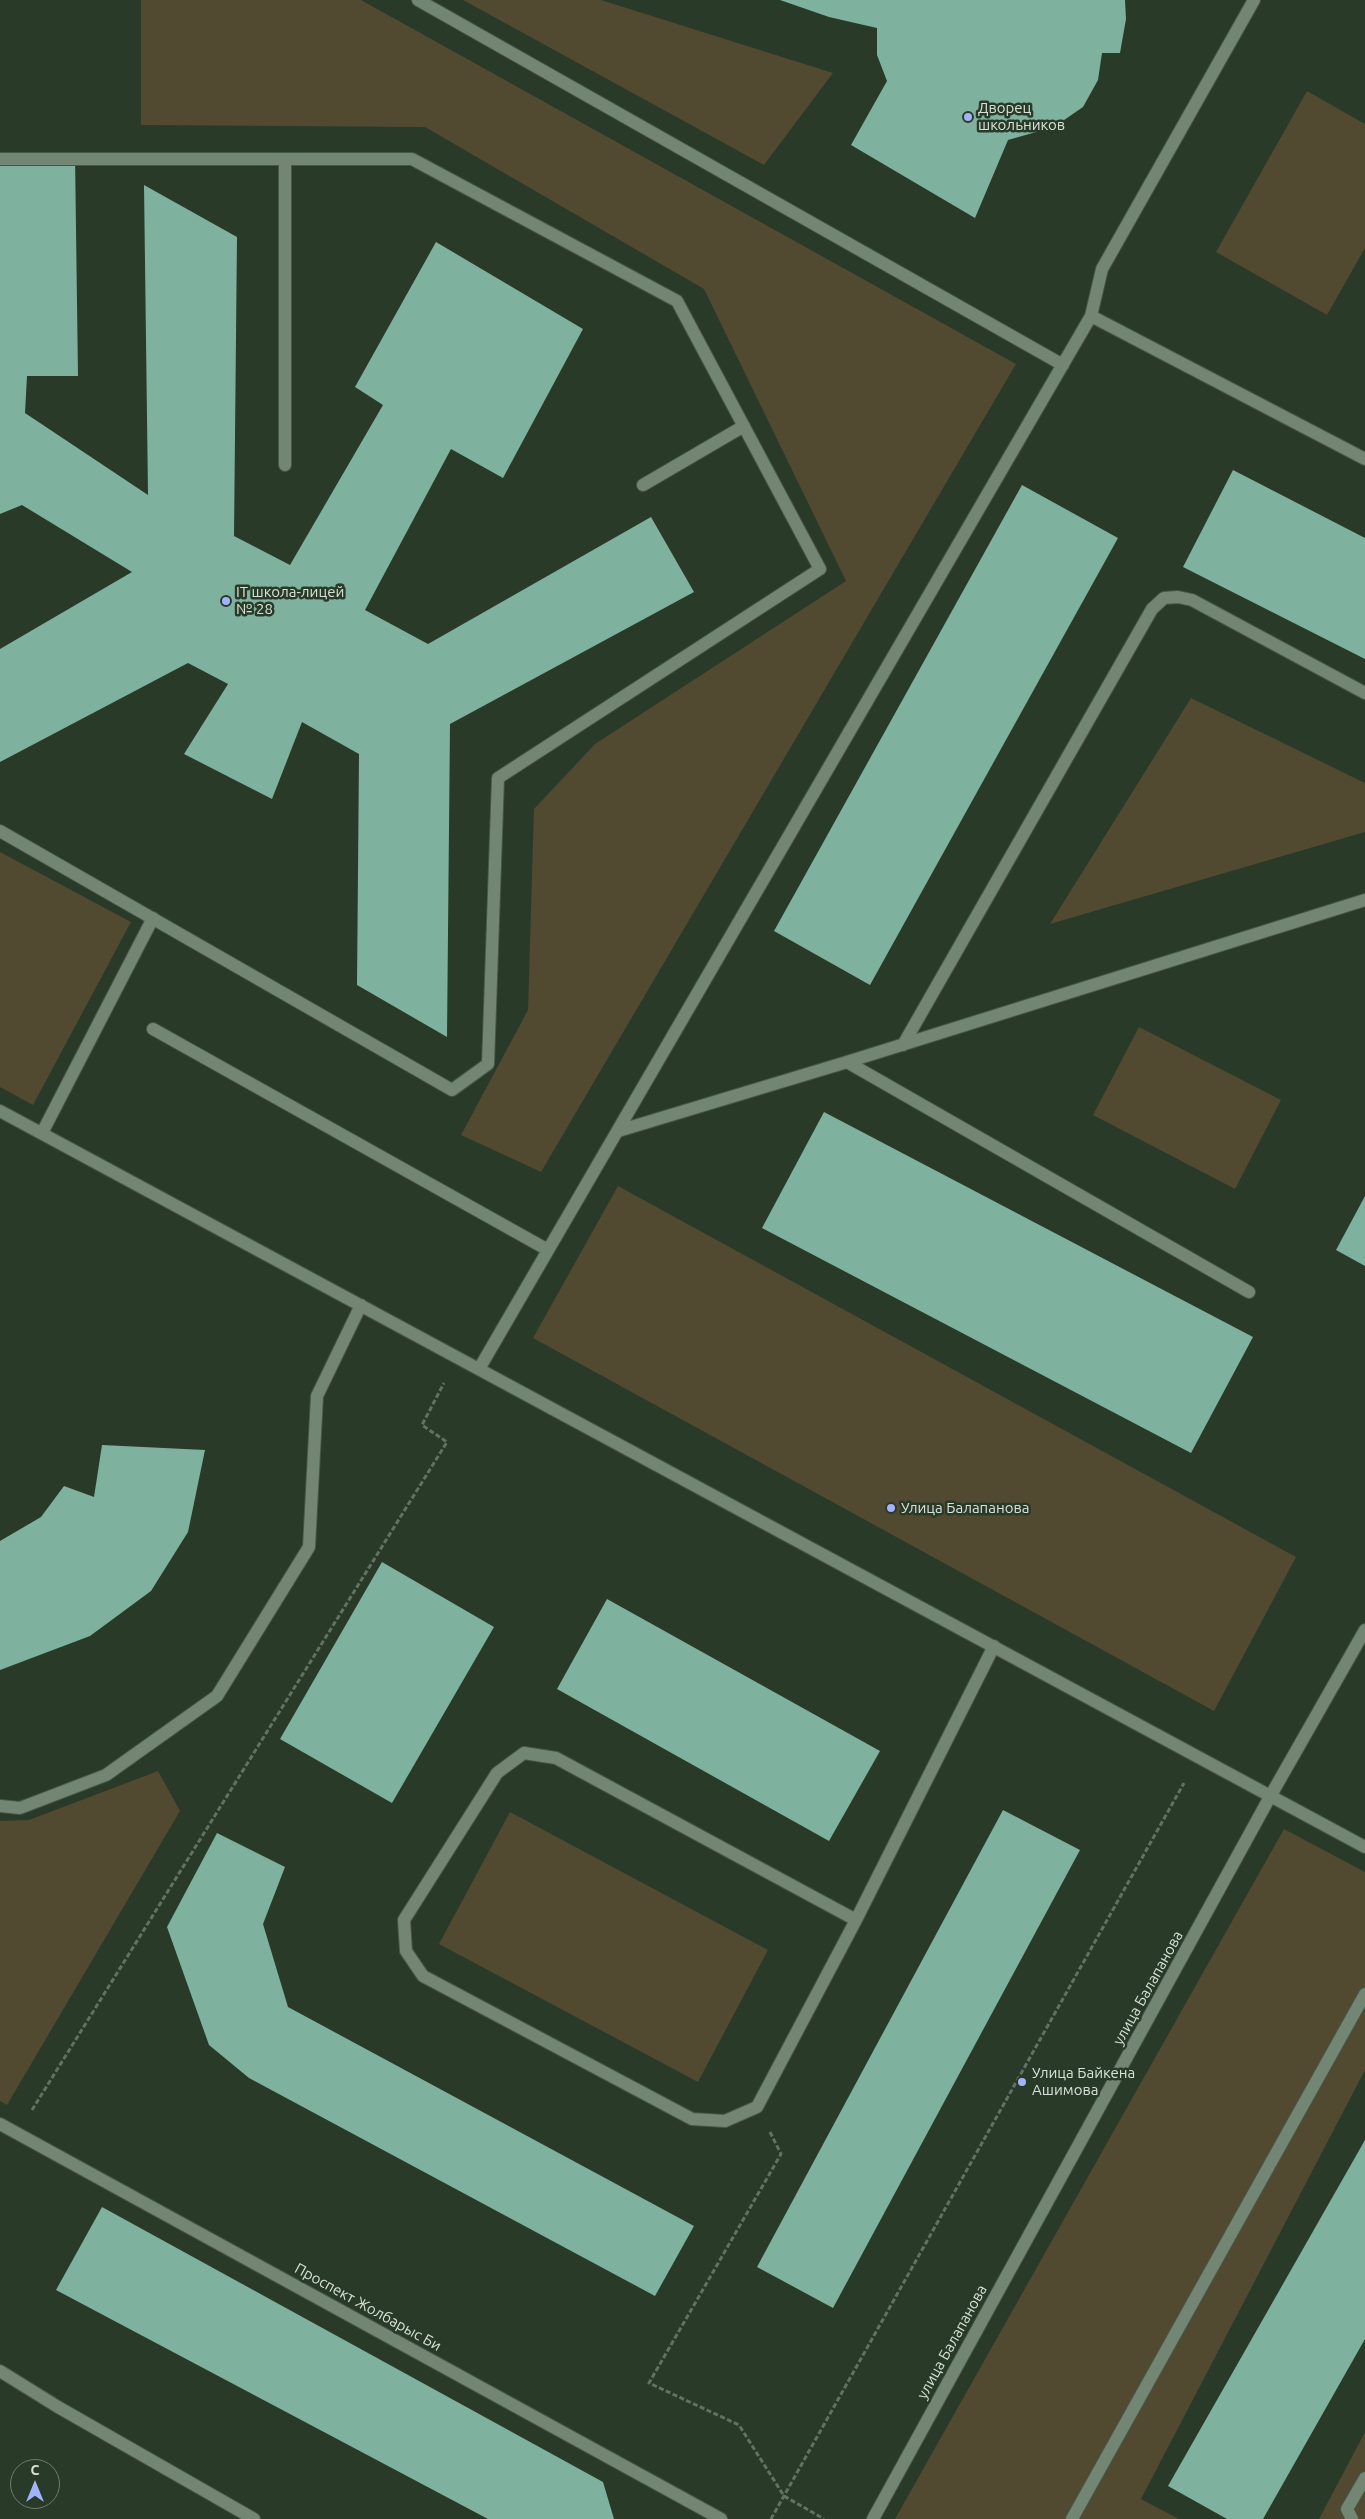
<!DOCTYPE html>
<meta charset="utf-8">
<style>
body{margin:0}
#map{position:relative;width:1365px;height:2519px;overflow:hidden;background:#293a29;font-family:Ubuntu,sans-serif}
canvas{display:block}
.north{position:absolute;left:10px;top:2459px;width:50px;height:50px;box-sizing:border-box;background:#293a29;border:1px solid #6f7d6e;border-radius:50%;rotate:0deg;font-size:14px;font-weight:700;line-height:20px;text-align:center;color:#d7e1d6}
.north::after{content:'';display:block;margin:auto;width:18px;height:22px;background:#a1b3fd;clip-path:polygon(50% 0,100% 100%,50% 72%,0 100%)}
</style>
<div id="map">
<canvas width="1365" height="2519"></canvas>
<div class="north">С</div>
</div>
<script>
const ctx = document.querySelector('canvas').getContext('2d');
ctx.lineJoin = 'round';
function fillPath(path, color) { ctx.fillStyle = color; ctx.fill(path, 'evenodd'); }
const toPath = rows => new Path2D(rows.map(r => 'M' + r).join(''));
function stroke(path, color, width, dash) { ctx.strokeStyle = color; ctx.lineWidth = width; ctx.lineCap = dash ? 'butt' : 'round'; ctx.setLineDash(dash || []); ctx.stroke(path); }
function label(font, color, halo, rows, align = 'center') {
  ctx.font = font + ' Ubuntu,sans-serif'; ctx.lineWidth = 5; ctx.setLineDash([]); ctx.textBaseline = 'middle'; ctx.strokeStyle = halo; ctx.fillStyle = color; for (const [text, x, y, turn = 0] of rows) {
    ctx.save(); ctx.translate(x, y); ctx.rotate((+turn || 0) * Math.PI / 180); ctx.textAlign = isNaN(turn) ? turn : align; if (halo) ctx.strokeText(text, 0, 0); ctx.fillText(text, 0, 0); ctx.restore();
  }
}
fillPath(toPath([
 [141,0,361,0,1016,364,541,1172,461,1135,528,1010,534,809,595,744,846,581,704,289,425,127,141,125],
 [463,0,601,0,833,73,764,165],
 [1307,91,1365,124,1365,248,1327,315,1216,252],
 [1191,698,1365,783,1365,832,1050,924],
 [0,852,131,922,33,1105,0,1087],
 [1139,1027,1281,1100,1235,1189,1093,1115],
 [618,1186,1296,1557,1214,1711,533,1338],
 [158,1771,180,1811,7,2105,0,2101,0,1821,29,1820],
 [510,1812,768,1950,698,2082,439,1944],
 [1284,1829,1365,1872,1365,2070,1141,2499,1179,2519,895,2519],
 [1365,2432,1365,2519,1319,2519]
]), '#514930');
fillPath(toPath([
 [780,0,1125,0,1126,19,1120,53,1102,53,1098,80,1083,107,1054,127,1008,140,975,218,851,145,887,81,877,55,877,28,829,17],
 [0,154,75,155,78,376,27,376,25,413,148,495,144,185,237,237,234,536,290,565,383,405,355,387,436,242,583,329,503,478,451,449,365,610,428,644,651,517,694,592,450,724,447,1037,357,985,359,754,302,722,272,799,184,754,228,684,188,663,0,762,0,649,132,572,22,505,0,514],
 [1233,470,1365,538,1365,659,1183,567],
 [1022,485,1118,538,870,985,774,931],
 [824,1112,1253,1337,1191,1453,762,1228],
 [1365,1196,1365,1266,1336,1250],
 [102,1445,205,1450,188,1532,151,1591,90,1636,0,1670,0,1541,41,1517,64,1486,94,1497],
 [382,1562,494,1627,392,1803,280,1739],
 [607,1599,880,1751,829,1841,557,1689],
 [1003,1810,1080,1850,833,2308,757,2267],
 [217,1833,285,1867,263,1924,288,2007,694,2226,655,2296,249,2078,209,2045,167,1927],
 [1365,2140,1365,2339,1263,2519,1227,2519,1168,2486],
 [102,2207,603,2482,614,2519,488,2519,56,2290]
]), '#7fb19f');
const minor = toPath([
 [418,0,1063,365],
 [0,159,412,159,677,301,820,569,498,778,488,1064,452,1090,0,831],
 [285,159,285,465],
 [1091,316,1102,269,1254,0],
 [643,485,744,426],
 [153,1029,548,1250],
 [903,1045,1152,609,1164,598,1178,597,1192,600,1365,693],
 [847,1062,1249,1292],
 [0,1111,1365,1847],
 [618,1131,847,1062,1365,900],
 [42,1133,153,918],
 [479,1369,1091,316,1365,459],
 [0,1806,20,1808,106,1775,217,1696,309,1547,317,1396,361,1305],
 [856,1920,556,1758,524,1753,497,1773,404,1920,406,1951,423,1976,692,2119,725,2121,757,2107,856,1920,994,1646],
 [0,2124,721,2519],
 [0,2371,58,2407,254,2519],
 [873,2519,1271,1795,1365,1630],
 [1072,2519,1365,1994],
 [1352,2519,1347,2509,1365,2478]
]);
stroke(minor, '#485748', 14);
stroke(toPath([
 [32,2110,447,1442,422,1425,444,1383],
 [770,2132,781,2154,649,2383,739,2425,784,2496,824,2519],
 [771,2519,1184,1783]
]), '#637162', 3, [5, 2.5]);
stroke(minor, '#738673', 12);
for (const [x, y, r, color] of [
 [968,117,5,"#a1b3fd"],
 [226,601,5,"#a1b3fd"],
 [891,1508,5,"#a1b3fd"],
 [1022,2082,5,"#a1b3fd"]
]) { const dot = new Path2D(); dot.arc(x, y, r, 0, 2 * Math.PI); ctx.fillStyle = color; ctx.fill(dot); stroke(dot, '#293a29', 2); }
label('15px', '#d7e1d6', '#293a29', [
 ["Дворец",978,108],
 ["школьников",978,125],
 ["IT школа-лицей",236,592],
 ["№ 28",236,609],
 ["Улица Балапанова",901,1508],
 ["Улица Байкена",1032,2073],
 ["Ашимова",1032,2090]
], 'left');
label('15px', '#d7e1d6', '#293a29', [
 ["улица Балапанова",1148,1988,-61],
 ["Проспект Жолбарыс Би",368,2307,29],
 ["улица Балапанова",952,2342,-61]
]);
</script>
